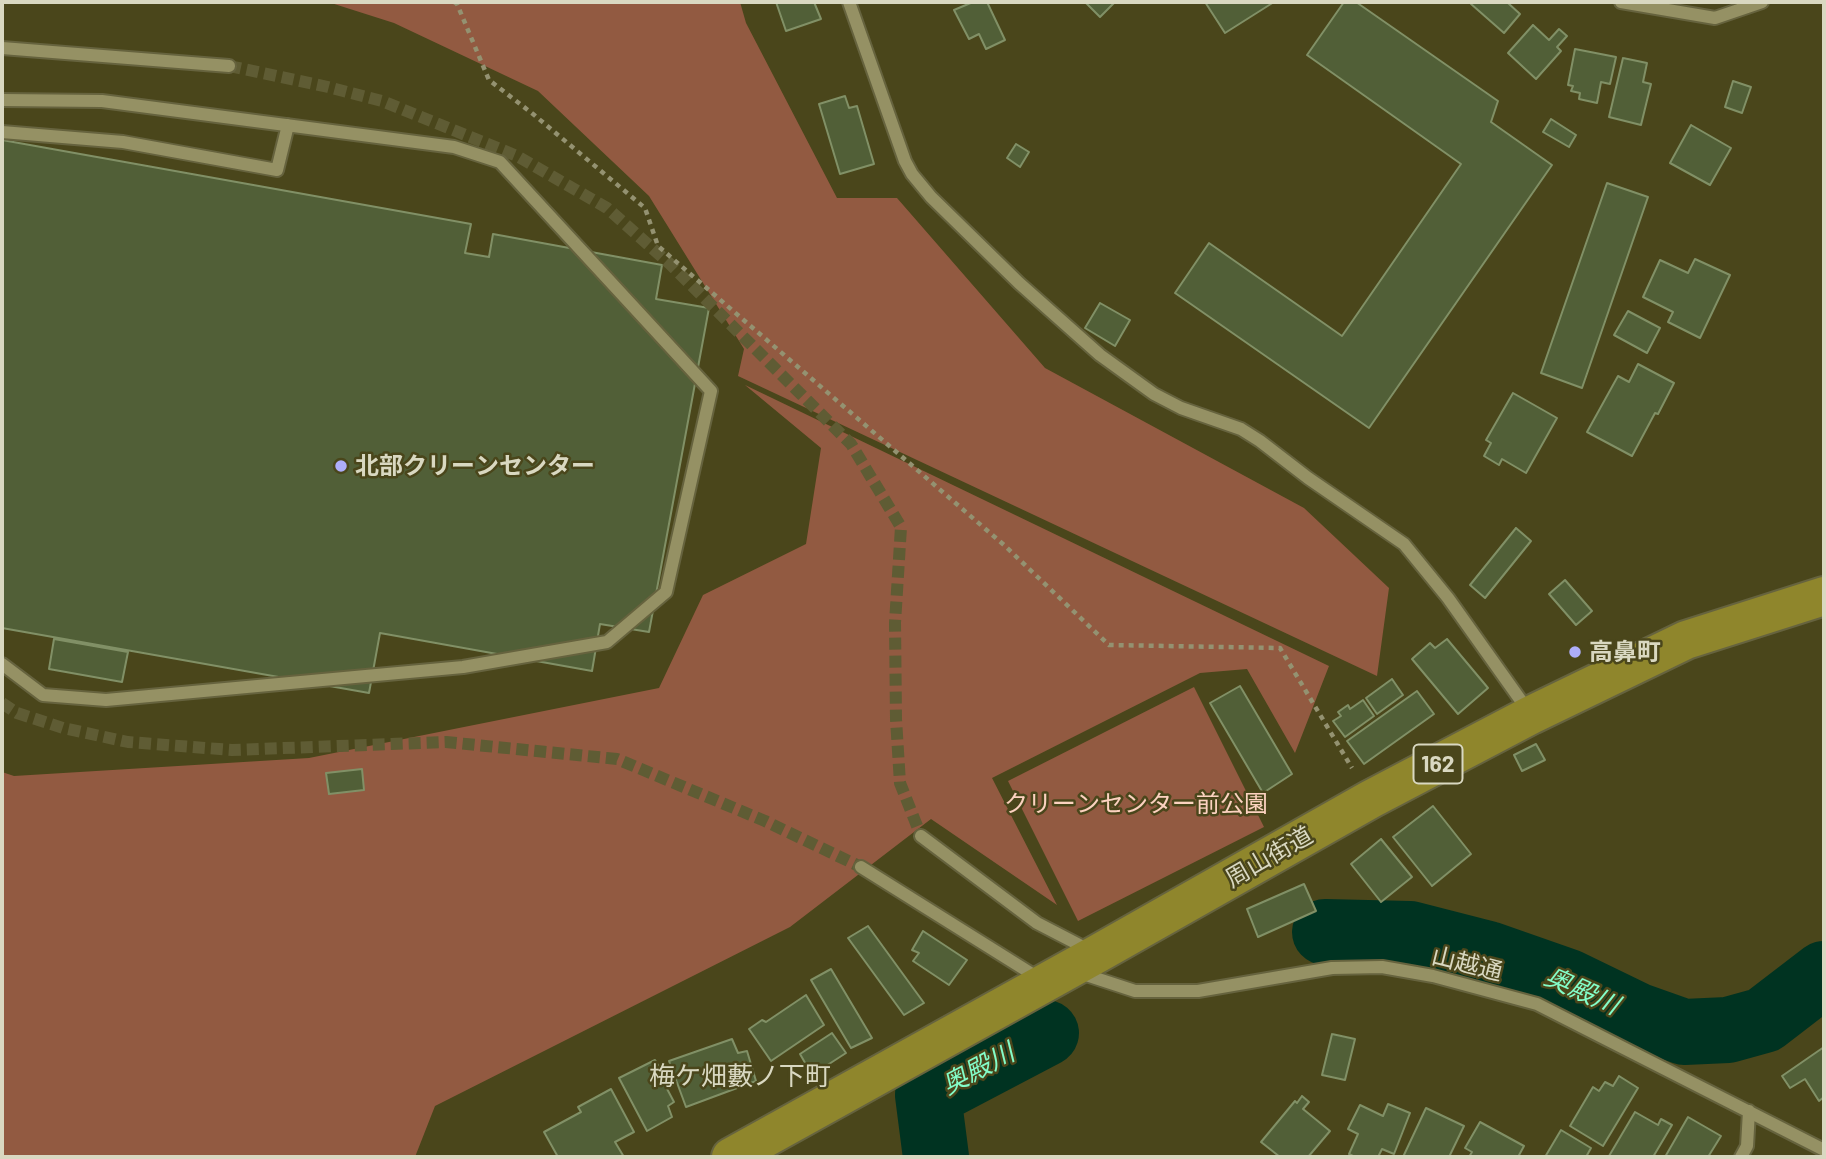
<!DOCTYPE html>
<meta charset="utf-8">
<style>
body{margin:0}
#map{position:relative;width:1826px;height:1159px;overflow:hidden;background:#4a461b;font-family:Barlow,sans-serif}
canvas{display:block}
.frame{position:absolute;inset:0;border:4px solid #d9d8c1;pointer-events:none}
</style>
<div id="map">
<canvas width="1826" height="1159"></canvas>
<div class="frame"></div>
</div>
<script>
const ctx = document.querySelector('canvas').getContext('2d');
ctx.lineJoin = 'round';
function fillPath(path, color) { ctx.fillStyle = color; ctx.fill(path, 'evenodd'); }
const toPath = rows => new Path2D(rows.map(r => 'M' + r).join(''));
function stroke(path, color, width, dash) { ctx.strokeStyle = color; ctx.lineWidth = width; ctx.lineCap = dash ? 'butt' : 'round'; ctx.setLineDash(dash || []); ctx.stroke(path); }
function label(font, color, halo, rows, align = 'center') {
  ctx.font = font + ' Barlow,"Noto Sans JP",sans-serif'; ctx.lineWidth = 5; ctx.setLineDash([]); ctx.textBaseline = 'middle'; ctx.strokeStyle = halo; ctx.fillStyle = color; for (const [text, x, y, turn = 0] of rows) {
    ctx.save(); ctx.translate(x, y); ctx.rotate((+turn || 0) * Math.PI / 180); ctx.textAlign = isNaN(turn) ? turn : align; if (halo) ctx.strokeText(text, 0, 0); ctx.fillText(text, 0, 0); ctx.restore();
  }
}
fillPath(toPath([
 [328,2,740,2,746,23,837,198,897,198,1045,368,1304,508,1389,588,1377,676,738,376,744,349,649,196,538,91,394,23],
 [745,385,1329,666,1295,753,1247,669,1200,673,992,778,1057,905,931,819,790,927,435,1106,415,1157,2,1157,2,772,14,776,309,758,659,688,703,595,806,544,821,448],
 [1194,687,1264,827,1078,921,1008,781]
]), '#925a41');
stroke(toPath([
 [1325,932,1410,934,1488,954,1568,982,1636,1015,1684,1032,1728,1030,1764,1020,1824,974],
 [936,1157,928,1095,1046,1033]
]), '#003321', 66);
const building = toPath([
 [776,2,814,2,821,19,786,31,776,2],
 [973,2,987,2,1005,40,986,49,979,34,969,39,954,10,973,2],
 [1085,2,1115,2,1100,17,1085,2],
 [1205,2,1274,2,1225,33,1205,2],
 [1344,2,1356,2,1498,101,1491,122,1552,165,1369,428,1175,293,1209,243,1342,336,1461,164,1307,55,1344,2],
 [1473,2,1509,2,1508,3,1520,14,1504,33,1471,4,1473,2],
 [1533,25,1549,40,1559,29,1567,36,1557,47,1561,51,1536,79,1508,53,1533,25],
 [1575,49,1616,57,1610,84,1601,82,1597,103,1579,99,1580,93,1571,91,1573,86,1568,85,1575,49],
 [1623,58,1647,63,1643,82,1651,84,1641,125,1609,117,1623,58],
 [1733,81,1751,87,1742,113,1725,107,1733,81],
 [845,96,849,108,857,106,874,164,840,174,819,104,845,96],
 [1551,119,1576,135,1569,147,1543,132,1551,119],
 [1691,125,1731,148,1710,185,1670,163,1691,125],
 [2,140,471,224,465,253,489,257,493,234,662,265,656,299,709,308,649,632,600,624,592,671,380,633,369,693,2,628,2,140],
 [1016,144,1029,152,1020,167,1007,158,1016,144],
 [1607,183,1648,197,1582,388,1541,373,1607,183],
 [1695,259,1730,275,1700,338,1668,322,1673,312,1643,297,1660,260,1688,273,1695,259],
 [1100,303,1130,320,1115,346,1085,328,1100,303],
 [1628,311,1660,328,1647,353,1614,335,1628,311],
 [1638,364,1674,383,1658,414,1655,413,1632,456,1587,432,1618,376,1629,382,1638,364],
 [1513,393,1557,418,1526,473,1502,459,1499,465,1484,456,1491,443,1486,440,1513,393],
 [1516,528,1531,541,1485,598,1470,585,1516,528],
 [1565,580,1592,611,1576,625,1549,594,1565,580],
 [54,639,128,652,122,682,49,669,54,639],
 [1447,639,1488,688,1458,714,1412,659,1430,643,1435,648,1447,639],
 [1392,679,1403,695,1377,714,1366,698,1392,679],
 [1240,686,1292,774,1263,793,1210,703,1240,686],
 [1417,691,1434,714,1364,764,1347,741,1417,691],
 [1363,700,1374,716,1345,737,1333,721,1341,716,1338,712,1348,705,1350,709,1363,700],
 [1536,744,1545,760,1522,771,1514,755,1536,744],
 [362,769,364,790,329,794,326,773,362,769],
 [1433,806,1471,854,1432,886,1393,837,1433,806],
 [1381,839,1412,877,1381,902,1351,864,1381,839],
 [1304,884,1316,911,1258,937,1247,909,1304,884],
 [868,926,924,1003,904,1015,848,938,868,926],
 [923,931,967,960,949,985,913,961,919,953,912,950,923,931],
 [831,969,872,1038,851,1048,811,980,831,969],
 [806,995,824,1025,771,1061,749,1029,762,1020,766,1022,806,995],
 [832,1033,846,1053,812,1075,800,1054,832,1033],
 [1332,1034,1355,1039,1345,1080,1322,1075,1332,1034],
 [732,1039,738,1053,747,1051,756,1081,686,1107,669,1061,732,1039],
 [1824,1047,1824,1097,1819,1101,1805,1079,1790,1088,1782,1076,1824,1047],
 [655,1060,668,1082,665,1085,674,1102,668,1106,672,1117,647,1131,619,1078,655,1060],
 [1619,1076,1638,1088,1603,1146,1570,1126,1593,1087,1599,1091,1605,1082,1613,1086,1619,1076],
 [611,1089,634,1132,615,1142,624,1157,558,1157,544,1132,581,1112,578,1107,611,1089],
 [1302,1096,1309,1102,1303,1109,1330,1131,1308,1157,1280,1157,1261,1142,1295,1101,1297,1103,1302,1096],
 [1388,1104,1410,1113,1394,1154,1382,1149,1378,1157,1355,1157,1349,1154,1358,1134,1348,1129,1360,1105,1383,1116,1388,1104],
 [1426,1108,1464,1126,1449,1157,1403,1157,1426,1108],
 [1635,1112,1658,1125,1661,1119,1672,1125,1653,1157,1612,1157,1609,1156,1635,1112],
 [1688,1117,1721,1136,1708,1157,1665,1157,1688,1117],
 [1480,1122,1524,1146,1518,1157,1469,1157,1472,1152,1465,1148,1480,1122],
 [1561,1130,1591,1148,1586,1157,1545,1157,1561,1130]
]);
fillPath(building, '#515f37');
stroke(building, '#819066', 2);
stroke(toPath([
 [229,66,328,87,382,101,517,156,607,208,670,264,851,444,901,527,895,623,896,719,900,783,921,836],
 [2,703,17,713,63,728,128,742,232,750,446,742,617,759,765,821,861,867]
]), '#5f5c34', 12, [12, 6]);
const minor = toPath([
 [849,2,905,161,912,174,931,197,1019,283,1100,355,1154,394,1181,408,1241,429,1260,441,1308,478,1404,544,1448,598,1529,712],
 [1621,2,1715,18,1762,2],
 [2,48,229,66],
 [2,100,102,101,454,147,500,162,711,391,666,592,607,642,463,667,106,700,43,695,2,664],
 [2,132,123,142,277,170,288,125],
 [921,836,1037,923,1091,951],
 [861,867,1040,979],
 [1080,973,1135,991,1198,991,1332,968,1382,967,1433,976,1537,1004,1824,1150],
 [1741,1157,1747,1146,1749,1111]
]);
const highway = toPath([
 [731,1157,1097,954,1371,799,1531,715,1686,640,1824,596]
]);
stroke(minor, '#66633e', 16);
stroke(highway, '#66633e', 42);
stroke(toPath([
 [454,2,457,4,489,80,533,114,645,208,658,246,1004,545,1109,645,1280,648,1352,768]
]), '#949271', 4.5, [5, 5]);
stroke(minor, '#959164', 12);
stroke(highway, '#8f862c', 38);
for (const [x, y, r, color] of [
 [341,466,7,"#aeaefa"],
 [1575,652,7,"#aeaefa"]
]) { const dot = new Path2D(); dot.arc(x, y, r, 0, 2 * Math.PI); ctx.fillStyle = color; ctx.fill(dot); stroke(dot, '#4a461b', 2.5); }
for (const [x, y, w] of [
 [1438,764,49]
]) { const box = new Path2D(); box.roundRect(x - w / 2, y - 19.5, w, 39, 5); ctx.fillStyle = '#4a461b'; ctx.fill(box); stroke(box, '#d9d8c1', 2); }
label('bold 23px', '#d9d8c1', null, [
 ["162",1438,764]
]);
label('bold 24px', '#d9d8c1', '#4a461b', [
 ["北部クリーンセンター",355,466],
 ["高鼻町",1589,652]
], 'left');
label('24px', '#fcd2c0', '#4a461b', [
 ["クリーンセンター前公園",1136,804]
]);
label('24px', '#d9d8c1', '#4a461b', [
 ["周山街道",1269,857,-30],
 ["山越通",1467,964,14]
]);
label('italic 26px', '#83fdc9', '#4a461b', [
 ["奥殿川",1582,991,24],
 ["奥殿川",978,1069,-28]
]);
label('26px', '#d9d8c1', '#4a461b', [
 ["梅ケ畑藪ノ下町",740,1076]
]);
</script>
